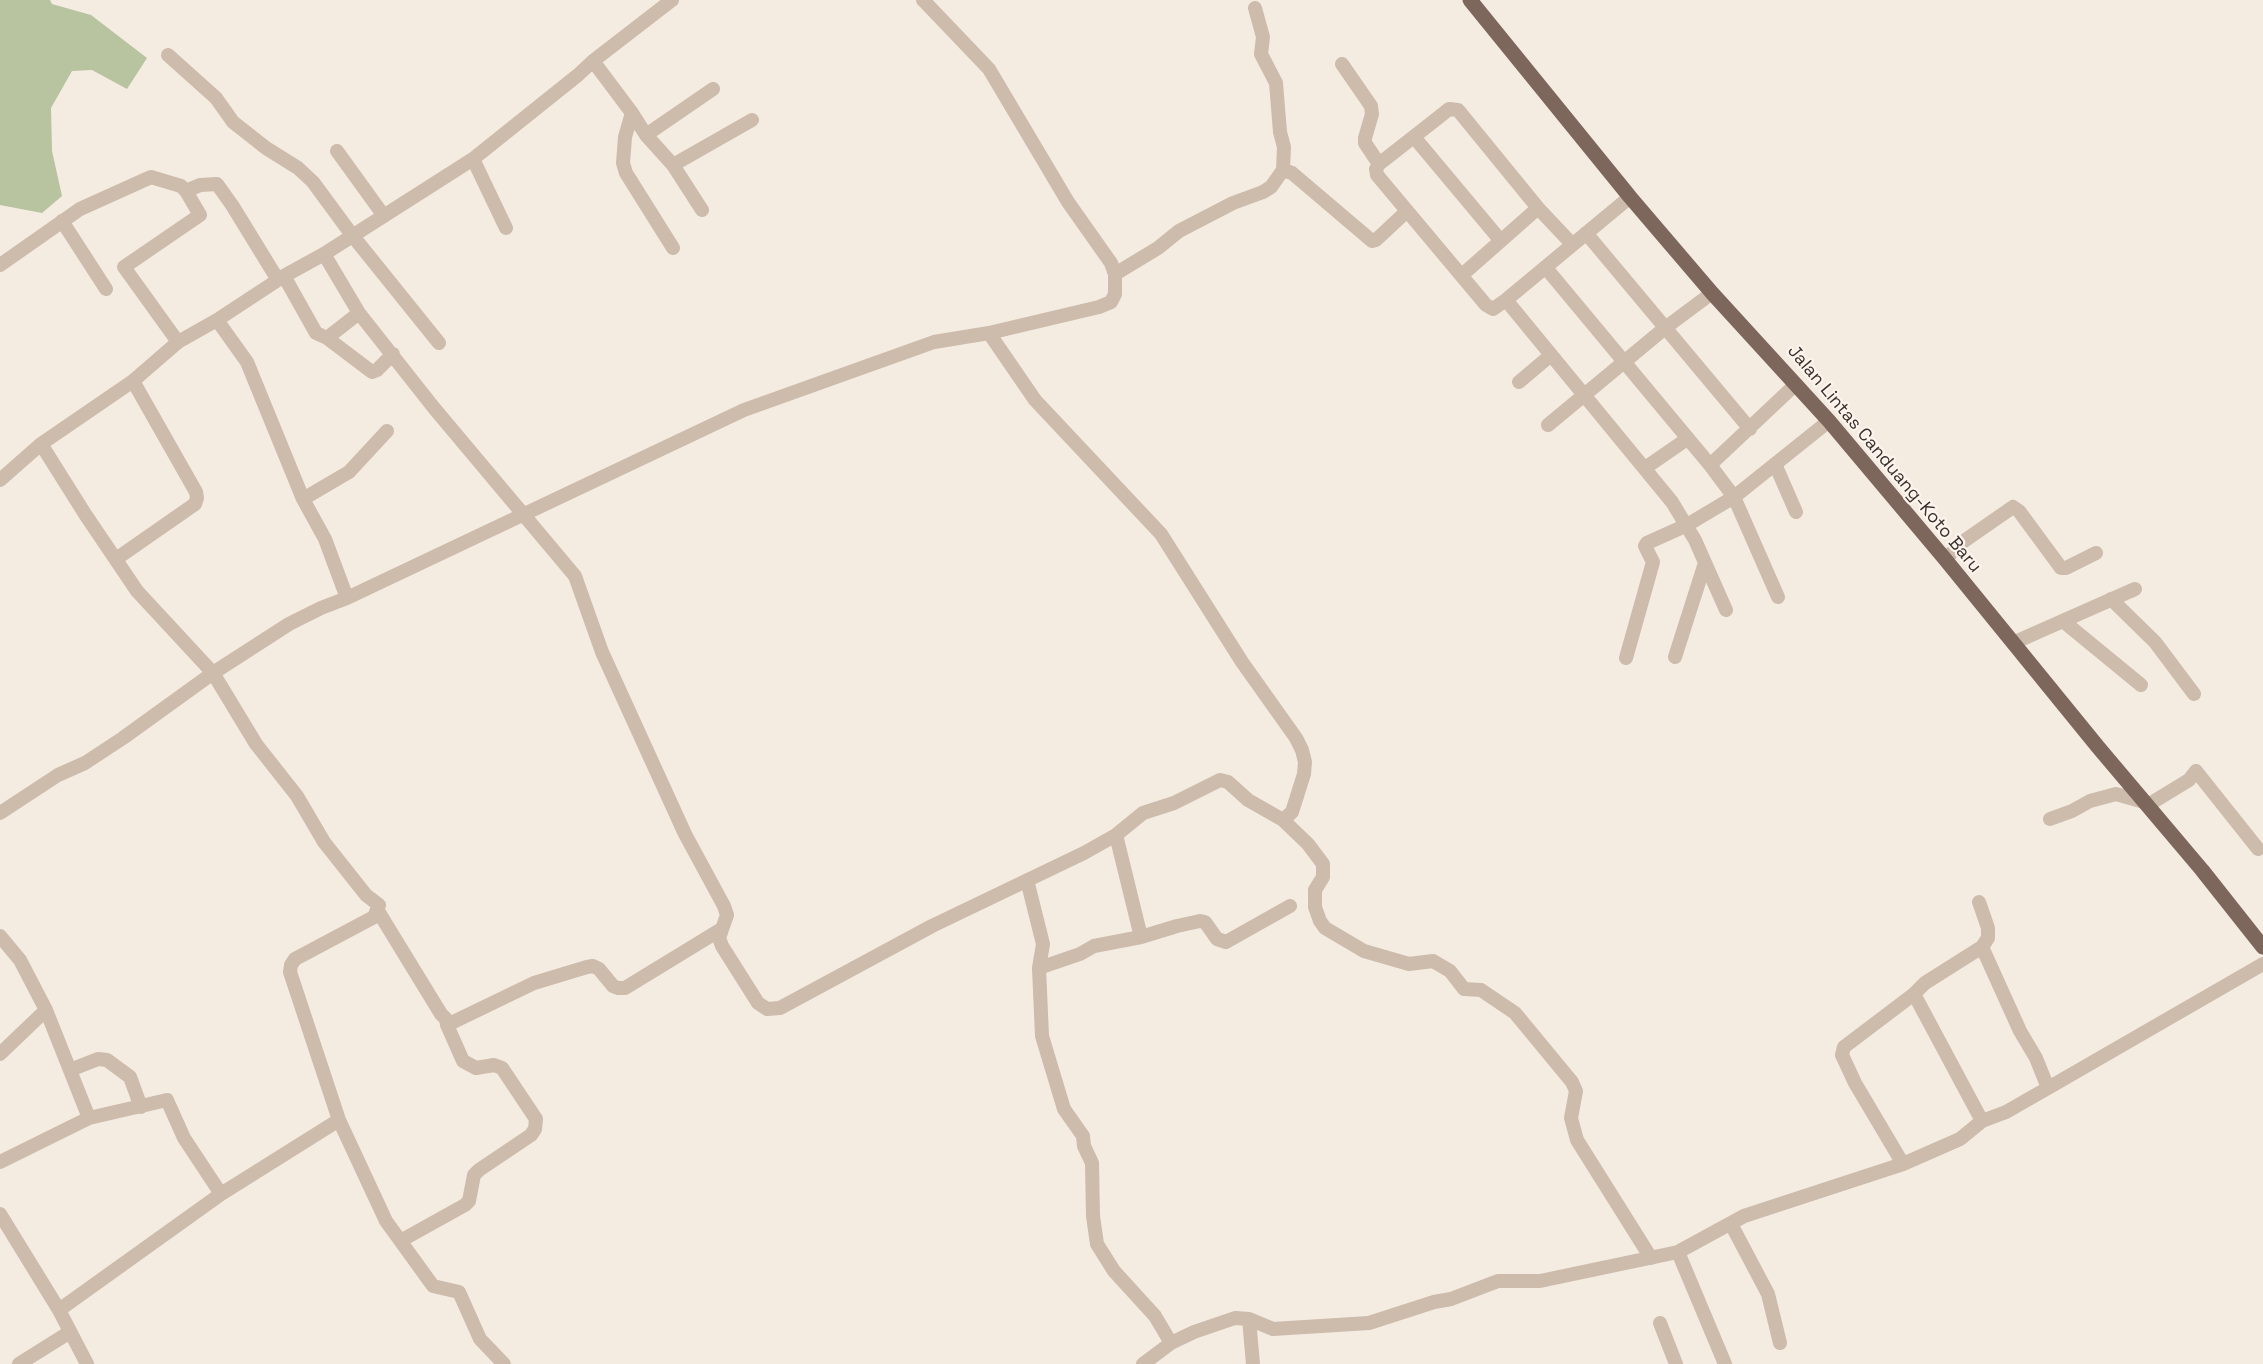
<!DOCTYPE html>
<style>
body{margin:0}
canvas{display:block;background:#f4ebe1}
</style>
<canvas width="2263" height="1364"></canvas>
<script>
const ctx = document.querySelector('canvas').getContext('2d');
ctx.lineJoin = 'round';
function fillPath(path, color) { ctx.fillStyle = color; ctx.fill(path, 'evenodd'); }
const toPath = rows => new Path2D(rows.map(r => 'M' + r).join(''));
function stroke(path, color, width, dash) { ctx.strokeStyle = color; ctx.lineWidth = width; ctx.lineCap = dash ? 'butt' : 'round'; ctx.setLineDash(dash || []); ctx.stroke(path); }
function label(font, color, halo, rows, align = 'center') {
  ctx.font = font + ' "Space Grotesk",sans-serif'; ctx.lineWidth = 4.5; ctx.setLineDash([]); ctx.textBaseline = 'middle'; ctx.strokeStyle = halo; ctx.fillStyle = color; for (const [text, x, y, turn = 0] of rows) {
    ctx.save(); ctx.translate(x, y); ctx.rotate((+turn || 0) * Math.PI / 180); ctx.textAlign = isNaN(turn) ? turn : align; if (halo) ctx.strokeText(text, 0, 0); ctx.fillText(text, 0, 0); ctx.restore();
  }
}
fillPath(toPath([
 [0,0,50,0,52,4,91,15,147,58,127,89,92,70,72,71,51,108,52,151,62,196,42,213,0,205]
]), '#b8c4a0');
stroke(toPath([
 [1255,8,1263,37,1261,54,1276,83,1280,132,1284,147,1283,170],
 [168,55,216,98,233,122,266,148,298,168,313,182,352,235,439,343],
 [593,61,632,113,646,135,673,165,702,210],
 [1342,64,1371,106,1372,114,1365,138,1365,143,1379,164],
 [632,113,625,137,623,163,626,173,673,248],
 [646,135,713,89],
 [1414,137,1501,241],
 [337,151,384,216],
 [473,159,506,228],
 [673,165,752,120],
 [62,221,106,289],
 [1586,233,1750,429],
 [1572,244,1538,208,1458,110,1449,109,1439,117,1379,164,1376,169,1377,175,1486,305,1493,309,1506,300,1630,197],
 [324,254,359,313,434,408,575,576,602,652,685,834,724,906,727,915,719,938,722,946,758,1003,767,1009,780,1008,932,926,1084,853,1116,835,1143,813,1174,803,1220,780,1228,782,1248,800,1283,820,1308,844,1323,864,1323,877,1315,890,1315,907,1320,921,1325,928,1364,951,1409,964,1433,961,1450,971,1464,989,1481,990,1515,1013,1572,1082,1576,1091,1571,1118,1577,1140,1651,1258],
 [0,265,80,209,151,177,181,186,186,191,200,185,217,184,232,205,278,280],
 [1546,268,1710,465,1734,497,1778,597],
 [1115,274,1158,248,1179,231,1233,203,1263,192,1271,187,1283,170,1292,173,1372,241,1376,240,1407,211],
 [1462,275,1538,208],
 [284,276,316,333,327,338,372,372,377,370,393,354],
 [1506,300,1672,502,1695,540,1726,610],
 [217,320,247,362,303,499,325,539,347,598],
 [989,333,1035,400,1161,534,1242,662,1296,738,1302,750,1305,762,1304,774,1292,812,1283,820],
 [327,338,359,313],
 [178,342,124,267,200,215,186,191],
 [1519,382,1551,355],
 [1548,425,1665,328,1712,293],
 [41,444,85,514,137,591,213,673,256,744,297,796,324,842,366,895,379,905,374,917,295,959,291,965,290,972,339,1120,386,1221,433,1286,459,1292,480,1339,504,1364],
 [1775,464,1796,512],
 [1710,465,1796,384],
 [1645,468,1687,439],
 [0,480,41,444,133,381,178,342,217,320,284,276,324,254,473,159,578,75,593,61,672,0],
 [303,499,349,472,387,431],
 [116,559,195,504,197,498,196,492,133,381],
 [1945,559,1964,541,2013,507,2019,511,2061,568,2066,568,2096,553],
 [2111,599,2155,642,2194,694],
 [2063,621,2141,685],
 [2013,643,2135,589],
 [1675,657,1705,563],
 [1626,658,1653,562,1645,546,1647,543,1687,525,1734,497,1829,421],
 [2148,805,2189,780,2196,771,2258,849],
 [0,813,58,775,85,763,123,738,213,673,289,624,321,608,347,598,744,410,934,342,989,333,1099,307,1111,302,1115,294,1115,274,1111,263,1068,202,989,69,923,0],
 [2050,819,2072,811,2090,801,2116,794,2144,802],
 [1116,835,1141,937],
 [1027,880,1043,944,1039,968,1042,1036,1064,1109,1083,1136,1084,1146,1092,1163,1093,1216,1097,1244,1114,1271,1155,1316,1171,1343],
 [378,911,441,1014,446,1019,447,1025,534,983,587,967,593,966,599,969,613,986,618,988,625,988,720,930],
 [0,936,20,960,46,1010,89,1118],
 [1982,947,2020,1031,2036,1058,2048,1088],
 [1039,968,1080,954,1094,946,1141,937,1177,926,1200,921,1205,922,1217,939,1226,942,1290,906],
 [1914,994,1982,1121],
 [0,1054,46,1010],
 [70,1070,98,1059,107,1060,130,1077,141,1107],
 [0,1162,89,1118,167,1100,184,1138,221,1194],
 [1903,1164,1855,1083,1842,1055,1844,1047,1914,994,1925,983,1982,947,1988,938,1988,928,1979,902],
 [0,1214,59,1310,87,1364],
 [1731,1224,1768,1294,1780,1343],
 [402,1240,465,1205,469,1201,474,1175,479,1170,531,1135,535,1129,536,1119,502,1068,494,1065,476,1068,463,1061,447,1025],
 [1678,1252,1725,1364],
 [59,1310,221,1194,339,1120],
 [1249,1319,1253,1364],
 [1660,1323,1676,1364],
 [19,1364,70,1332],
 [1143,1364,1171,1343,1194,1332,1235,1318,1249,1319,1273,1329,1369,1323,1434,1302,1451,1299,1498,1281,1540,1281,1678,1252,1744,1216,1903,1164,1960,1139,1982,1121,2006,1112,2048,1088,2263,964]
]), '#cdbbac', 14);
stroke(toPath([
 [1470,0,1630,197,1712,293,1829,421,1945,559,2098,747,2202,870,2263,947]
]), '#7d675c', 15);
label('18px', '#3b302b', '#fbf5ee', [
 ["Jalan Lintas Canduang-Koto Baru",1884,459,50]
]);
</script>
